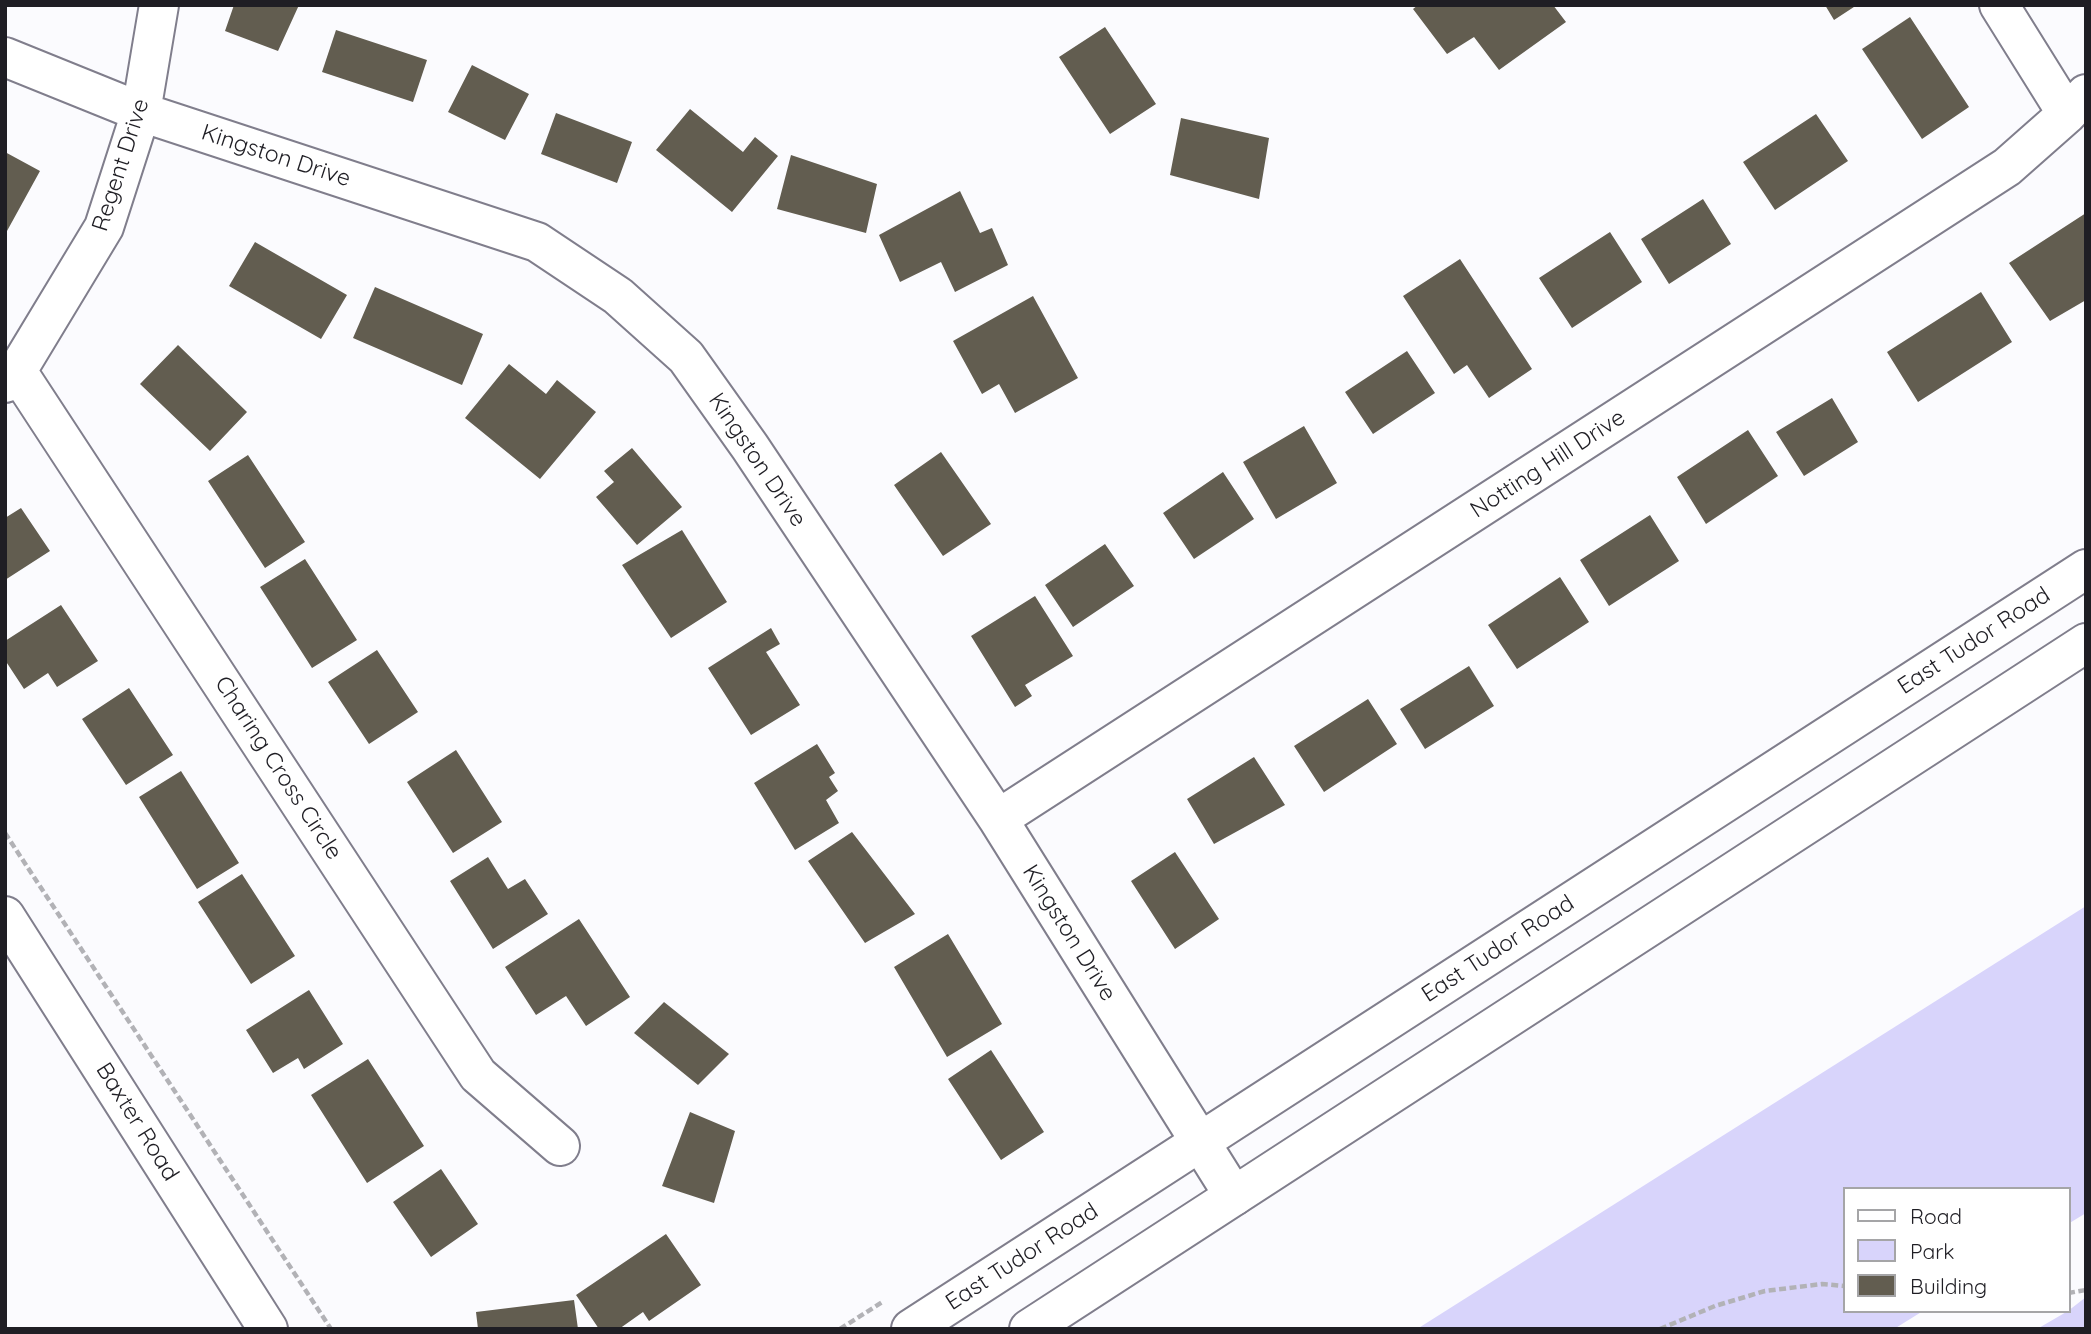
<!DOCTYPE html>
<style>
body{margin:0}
#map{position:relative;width:2091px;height:1334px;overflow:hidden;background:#fbfbfe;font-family:Quicksand,sans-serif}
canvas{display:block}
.frame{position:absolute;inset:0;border:7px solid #1f1e24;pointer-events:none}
.legend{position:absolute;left:1843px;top:1187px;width:228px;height:126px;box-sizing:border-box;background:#fff;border:2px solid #a5a5a7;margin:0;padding:9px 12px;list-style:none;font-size:21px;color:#1f1e24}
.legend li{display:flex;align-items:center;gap:14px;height:35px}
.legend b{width:35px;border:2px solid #a5a5a7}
</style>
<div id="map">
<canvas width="2091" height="1334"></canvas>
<div class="frame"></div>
<ul class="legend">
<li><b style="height:9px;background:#fff"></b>Road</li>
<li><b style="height:19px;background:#d8d4fb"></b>Park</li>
<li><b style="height:19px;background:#625d50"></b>Building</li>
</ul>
</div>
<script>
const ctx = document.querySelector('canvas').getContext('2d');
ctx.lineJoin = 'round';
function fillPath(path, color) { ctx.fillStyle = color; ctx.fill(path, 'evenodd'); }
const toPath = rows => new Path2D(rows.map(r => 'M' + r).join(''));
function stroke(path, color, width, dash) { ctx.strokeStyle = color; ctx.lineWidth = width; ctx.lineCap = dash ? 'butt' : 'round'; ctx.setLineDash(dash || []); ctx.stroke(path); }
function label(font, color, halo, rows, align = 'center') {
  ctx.font = font + ' Quicksand,sans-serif'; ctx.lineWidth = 7; ctx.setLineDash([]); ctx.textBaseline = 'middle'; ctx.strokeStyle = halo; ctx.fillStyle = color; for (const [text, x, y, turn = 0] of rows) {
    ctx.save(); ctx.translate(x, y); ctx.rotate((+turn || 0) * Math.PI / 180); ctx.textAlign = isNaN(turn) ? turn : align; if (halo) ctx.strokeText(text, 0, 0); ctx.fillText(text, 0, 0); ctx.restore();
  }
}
fillPath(toPath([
 [2086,906,2086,1213,2068,1224,2068,1189,1844,1189,1844,1311,1923,1311,1894,1329,1417,1329],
 [2086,1297,2086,1329,2037,1329,2068,1311]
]), '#d8d4fb');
fillPath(toPath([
 [234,5,299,5,278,51,225,31],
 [1418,5,1553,5,1566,22,1499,70,1474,37,1447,54,1413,9],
 [1825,5,1857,5,1834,20],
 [1910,17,1969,107,1922,139,1862,49],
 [1105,27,1156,104,1110,134,1059,57],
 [336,30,427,60,413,102,322,72],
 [472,65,529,94,505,140,448,112],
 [690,109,743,152,755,137,778,156,732,212,656,150],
 [556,113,632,142,617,183,541,154],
 [1816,114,1848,161,1775,210,1743,162],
 [1181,118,1269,138,1259,199,1170,175],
 [5,152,40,171,7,231,5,229],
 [791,155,877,184,866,233,777,209],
 [960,191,980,233,992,228,1008,265,955,292,941,262,900,282,879,235],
 [1703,199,1731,244,1669,284,1641,239],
 [2086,213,2086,300,2050,321,2009,263],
 [1610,232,1642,282,1572,328,1539,278],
 [255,242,347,295,321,339,229,286],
 [1460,259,1532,369,1489,398,1467,365,1454,374,1403,296],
 [375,287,483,334,462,385,353,338],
 [1981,292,2012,342,1918,402,1887,352],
 [1033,296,1078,378,1015,413,999,384,982,394,953,341],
 [178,345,247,412,210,451,140,384],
 [1407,351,1435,393,1373,434,1345,392],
 [509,364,546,394,557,380,596,412,540,479,465,418],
 [1832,398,1858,442,1804,476,1776,432],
 [1304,426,1337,483,1276,519,1243,462],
 [1748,430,1778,476,1706,524,1677,477],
 [632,448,682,507,637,545,596,497,614,482,604,471],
 [941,452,991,524,943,556,894,485],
 [248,455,305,542,265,568,208,481],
 [1223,472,1254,519,1194,559,1163,513],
 [21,508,50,551,5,580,5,518],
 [1650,515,1679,561,1609,606,1580,560],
 [682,530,727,602,671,638,622,565],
 [1105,544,1134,586,1073,627,1045,585],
 [305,559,357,640,312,668,260,587],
 [1560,577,1589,622,1517,669,1488,625],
 [1035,596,1073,656,1025,685,1032,696,1015,707,971,636],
 [61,605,98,661,57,687,48,673,24,689,5,660,5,641],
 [771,628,780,644,766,652,800,705,751,735,708,668],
 [377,650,418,712,369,744,328,682],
 [1469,666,1494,706,1425,749,1400,709],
 [129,688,173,755,126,785,82,719],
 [1368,699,1397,744,1324,792,1294,746],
 [817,744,835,773,829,777,838,791,826,800,839,823,795,850,754,783],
 [456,750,502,822,453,853,407,782],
 [1254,757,1285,805,1214,844,1187,799],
 [181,771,239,863,197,889,139,797],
 [852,832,915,914,865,943,808,861],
 [1175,852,1219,919,1175,949,1131,881],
 [488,857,508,889,525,879,548,914,493,949,450,881],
 [242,874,295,956,251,984,198,902],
 [579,919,630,997,586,1026,566,996,536,1015,505,967],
 [948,934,1002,1024,947,1057,894,967],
 [309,990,343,1044,304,1069,298,1058,273,1073,246,1030],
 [664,1002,729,1054,698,1085,634,1033],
 [991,1050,1044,1132,1001,1160,948,1079],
 [368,1059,424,1146,367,1183,311,1095],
 [690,1112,735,1131,714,1203,662,1186],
 [441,1169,478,1224,431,1257,393,1202],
 [666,1234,701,1285,649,1321,643,1312,619,1329,599,1329,576,1295],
 [574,1300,578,1329,478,1329,476,1312]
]), '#625d50');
const minor = toPath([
 [1999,5,2067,114],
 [5,57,141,112,537,242,618,296,686,357,750,447,998,819,1234,1196],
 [17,371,478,1075,560,1146],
 [5,383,17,371,104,227,141,112,159,5],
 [998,819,2007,167,2067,114,2086,94],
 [5,916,268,1329]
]);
const major = toPath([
 [911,1329,2086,569],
 [1029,1329,2086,643]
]);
stroke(minor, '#807e8c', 42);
stroke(major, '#807e8c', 42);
stroke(toPath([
 [5,833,331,1329],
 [2068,1293,2086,1290],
 [840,1329,884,1301],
 [1660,1329,1715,1306,1765,1291,1822,1284,1844,1286]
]), '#b2b2b6', 4.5, [7, 3.5]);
stroke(minor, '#fff', 38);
stroke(major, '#fff', 38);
label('23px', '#1f1e24', '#fff', [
 ["Kingston Drive",276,156,18],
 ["Regent Drive",121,165,-72],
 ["Kingston Drive",757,460,56],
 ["Notting Hill Drive",1548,464,-33],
 ["East Tudor Road",1974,641,-33],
 ["Charing Cross Circle",278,768,57],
 ["Kingston Drive",1069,933,58],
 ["East Tudor Road",1498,949,-33],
 ["Baxter Road",137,1122,58],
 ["East Tudor Road",1022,1257,-33]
]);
</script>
